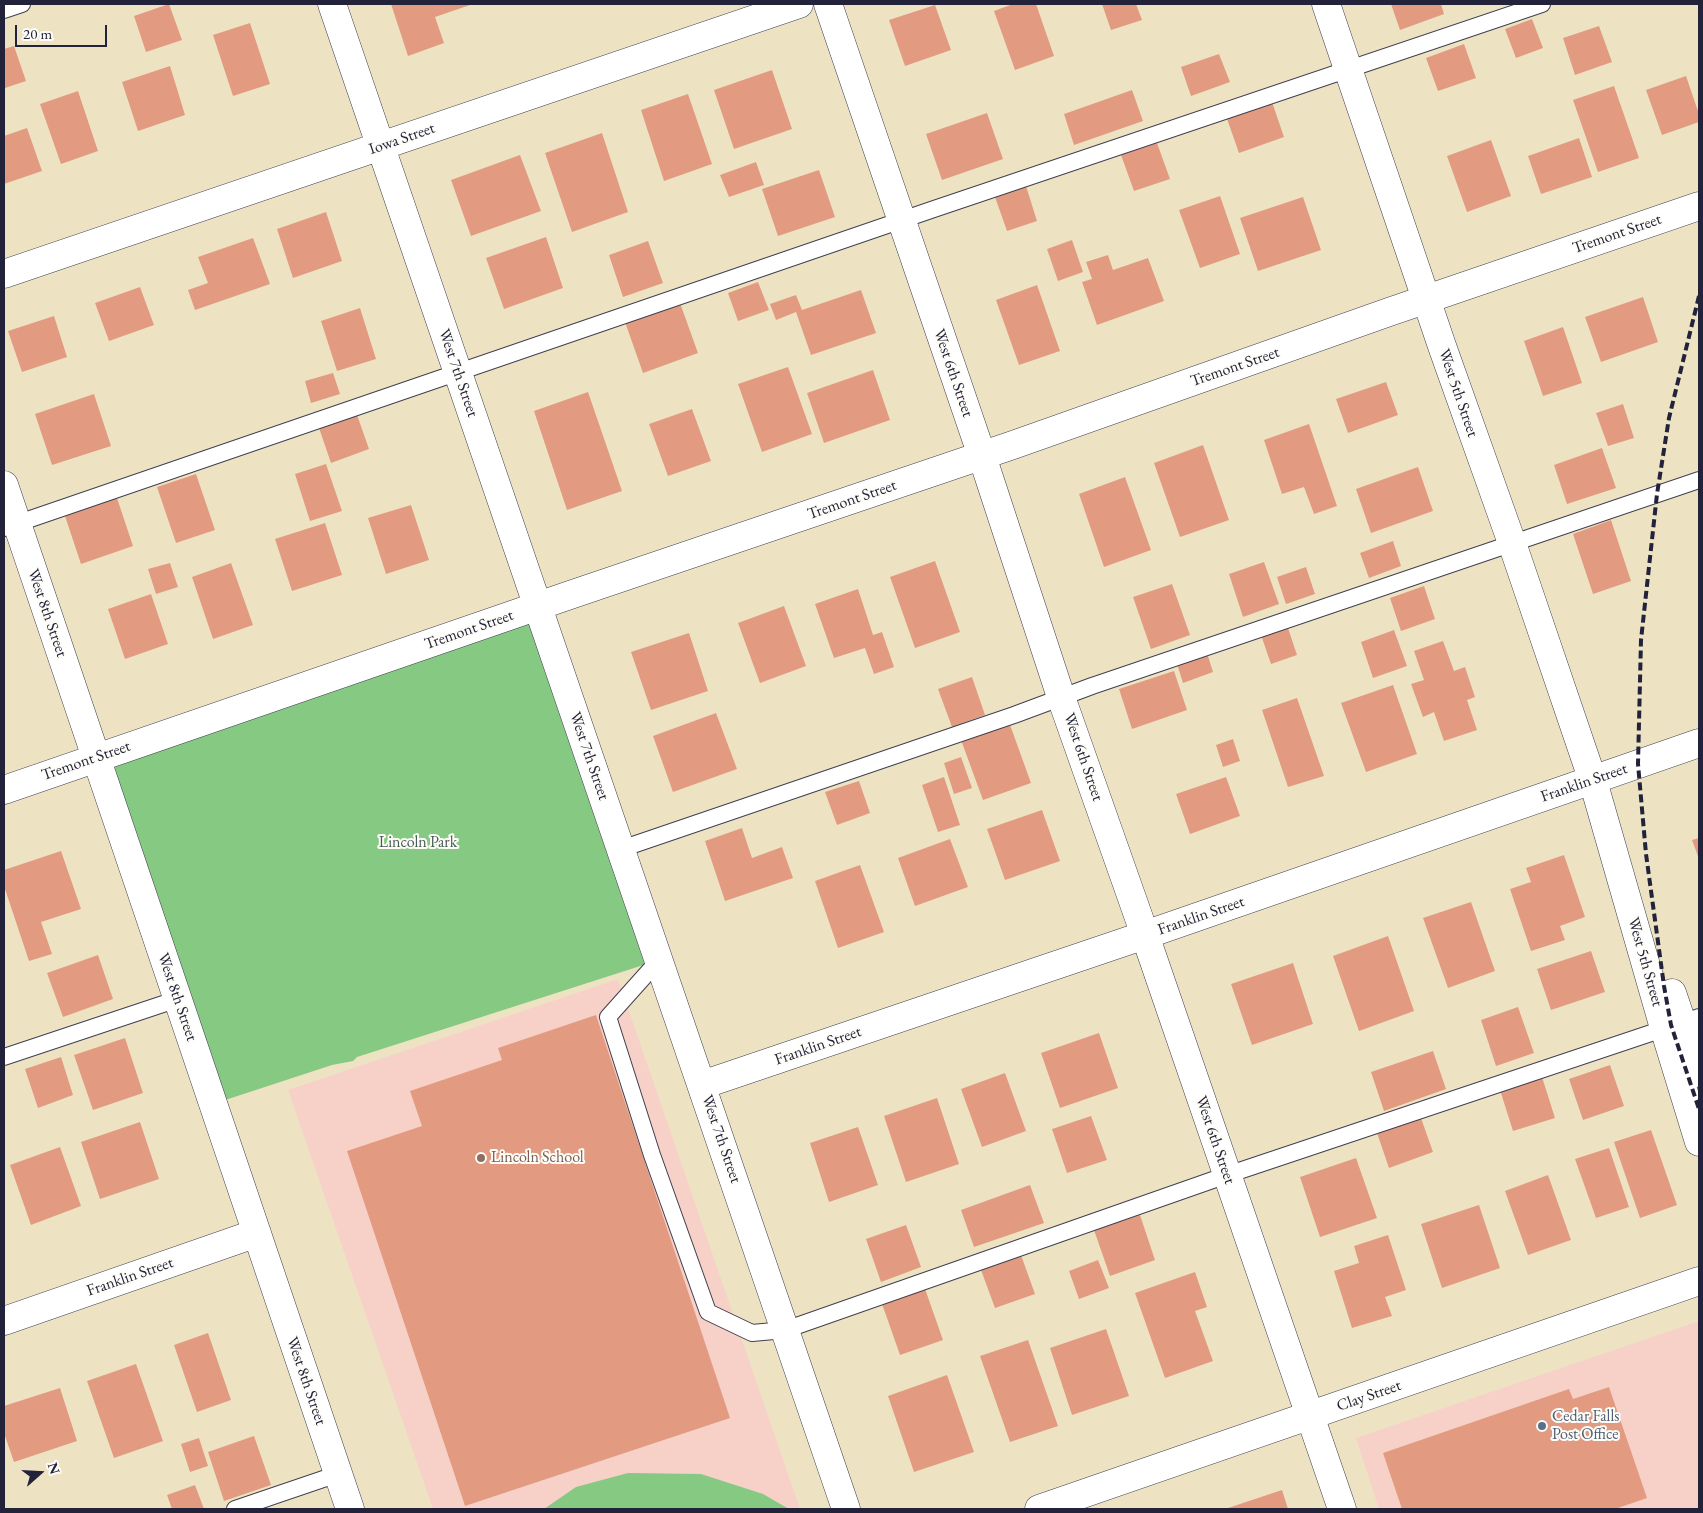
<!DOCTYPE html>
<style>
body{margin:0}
#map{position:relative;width:1703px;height:1513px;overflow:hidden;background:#ede3c3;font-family:"EB Garamond",serif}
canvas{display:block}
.frame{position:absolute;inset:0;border:5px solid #22223b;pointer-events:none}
.north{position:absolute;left:15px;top:1448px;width:50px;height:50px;-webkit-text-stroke:4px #fdfcf7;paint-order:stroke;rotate:71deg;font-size:14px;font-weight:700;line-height:20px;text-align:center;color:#22223b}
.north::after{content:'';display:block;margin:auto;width:18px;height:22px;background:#22223b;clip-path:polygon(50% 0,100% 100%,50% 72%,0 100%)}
.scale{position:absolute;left:15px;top:25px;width:92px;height:22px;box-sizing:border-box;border:2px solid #22223b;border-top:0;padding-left:6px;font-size:15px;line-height:18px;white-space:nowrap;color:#22223b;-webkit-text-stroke:4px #fdfcf7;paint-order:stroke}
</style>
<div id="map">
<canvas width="1703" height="1513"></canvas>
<div class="frame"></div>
<div class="north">N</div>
<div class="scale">20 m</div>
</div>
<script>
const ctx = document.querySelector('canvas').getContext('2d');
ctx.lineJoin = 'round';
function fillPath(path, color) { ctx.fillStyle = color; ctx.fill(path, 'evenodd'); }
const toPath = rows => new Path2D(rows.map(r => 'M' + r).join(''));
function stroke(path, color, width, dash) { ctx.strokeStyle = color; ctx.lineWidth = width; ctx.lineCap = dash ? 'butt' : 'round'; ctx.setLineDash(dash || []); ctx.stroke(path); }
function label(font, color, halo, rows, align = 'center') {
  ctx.font = font + ' "EB Garamond",serif'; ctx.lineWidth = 4; ctx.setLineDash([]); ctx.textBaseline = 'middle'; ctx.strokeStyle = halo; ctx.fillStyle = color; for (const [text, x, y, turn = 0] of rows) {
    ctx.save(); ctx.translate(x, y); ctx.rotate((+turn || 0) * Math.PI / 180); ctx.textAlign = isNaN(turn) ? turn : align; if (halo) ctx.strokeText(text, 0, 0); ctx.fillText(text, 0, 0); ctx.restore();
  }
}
fillPath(toPath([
 [618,979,800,1509,433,1509,288,1090],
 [1699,1321,1699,1509,1379,1509,1356,1438]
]), '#f7d1c8');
fillPath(toPath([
 [537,606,659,960,357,1057,353,1061,332,1065,213,1104,96,758],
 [628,1473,701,1474,763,1494,789,1509,544,1509,576,1487]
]), '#85c982');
fillPath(toPath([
 [169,4,182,40,146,52,134,16],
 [391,4,473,4,435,17,444,43,408,56],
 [1013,4,1036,4,1054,56,1015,70,994,11],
 [1102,4,1136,4,1142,20,1111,30],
 [1391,4,1441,4,1444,14,1400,30],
 [935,5,951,50,905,66,889,20],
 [1532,19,1543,48,1516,58,1505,29],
 [250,23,270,84,233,96,213,35],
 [1599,26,1612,62,1575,75,1563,38],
 [1464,44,1476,78,1438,91,1426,58],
 [14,46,26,81,5,88,4,49],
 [1219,54,1230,82,1191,96,1181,67],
 [170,66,185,115,138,131,122,82],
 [772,70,792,129,734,149,714,90],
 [1686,76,1699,114,1699,122,1662,135,1646,90],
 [1614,86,1639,158,1598,172,1573,100],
 [1132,90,1143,121,1074,145,1064,114],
 [78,91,98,151,61,164,40,104],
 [688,94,712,164,664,181,641,110],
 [1271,99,1284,137,1239,153,1226,116],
 [987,113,1003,159,942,180,926,134],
 [27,128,42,171,4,184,4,136],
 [602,133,628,212,572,232,545,153],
 [1579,138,1592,177,1541,194,1528,156],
 [1491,140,1511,196,1467,212,1447,156],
 [1157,143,1170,179,1134,191,1121,155],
 [520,155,541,211,471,236,451,180],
 [756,162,764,185,729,197,720,175],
 [819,170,835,217,778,236,762,189],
 [1026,186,1037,221,1007,231,995,197],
 [1220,196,1240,254,1200,268,1179,210],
 [1303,197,1321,250,1258,271,1240,218],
 [326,212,342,261,293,278,277,229],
 [546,237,563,288,504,309,486,258],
 [253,238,270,284,195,310,188,290,208,283,198,257],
 [1072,240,1083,272,1058,281,1047,249],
 [648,241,663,283,623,297,609,255],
 [1108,255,1113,270,1148,258,1164,301,1097,325,1082,282,1092,279,1086,262],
 [758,282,769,310,738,321,728,293],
 [1037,285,1060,351,1019,365,996,300],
 [140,287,154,325,109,341,95,303],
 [861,290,876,333,811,355,796,312,776,320,770,304,796,295,802,310],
 [1643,297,1658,342,1601,362,1585,317],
 [680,303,698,353,643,373,625,322],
 [360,308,376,359,337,371,321,321],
 [54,316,67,357,22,372,8,331],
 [1563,327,1582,383,1543,396,1524,341],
 [788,367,812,434,762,452,738,384],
 [873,370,890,420,824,443,807,393],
 [333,373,340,394,311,403,305,381],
 [1386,382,1398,415,1348,433,1336,399],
 [588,392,622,491,567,510,534,411],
 [94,394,111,446,52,465,35,414],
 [1623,404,1634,438,1608,446,1596,413],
 [692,409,711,461,668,476,649,424],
 [356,412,369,449,331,463,318,425],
 [1309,424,1337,506,1314,514,1304,487,1282,494,1264,440],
 [1203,445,1229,520,1180,537,1154,463],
 [1602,448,1616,488,1567,504,1554,465],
 [326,464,342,511,310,521,295,474],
 [1418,467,1433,511,1371,533,1356,489],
 [196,474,215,530,176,543,157,487],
 [1125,477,1151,550,1104,567,1079,494],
 [117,498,133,546,81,564,65,516],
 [411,505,429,560,386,574,368,518],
 [1611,520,1631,581,1593,594,1573,534],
 [325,523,342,575,292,591,275,539],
 [1393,541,1401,566,1369,578,1360,553],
 [935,561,960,632,915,648,890,577],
 [1264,562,1279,604,1243,617,1229,574],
 [170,563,178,587,156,594,148,569],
 [231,563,253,625,213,639,192,577],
 [1306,567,1315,594,1286,604,1277,577],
 [1172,584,1190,635,1151,649,1133,597],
 [1424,586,1435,619,1401,631,1390,598],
 [858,589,873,635,882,632,894,667,874,674,865,648,834,658,815,604],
 [151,594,168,644,125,659,108,609],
 [784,606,806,666,760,683,738,623],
 [1287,625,1297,655,1271,664,1261,635],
 [1394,630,1407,666,1373,678,1361,642],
 [689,633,708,691,651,710,631,652],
 [1443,641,1454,671,1465,667,1475,697,1467,700,1477,730,1444,741,1434,712,1423,717,1411,684,1424,680,1414,651],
 [1207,653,1213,672,1183,683,1177,664],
 [1174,671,1187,710,1132,729,1119,689],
 [972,677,985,715,952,727,938,689],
 [1393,685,1417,754,1366,772,1341,703],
 [1297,698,1324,776,1288,787,1262,710],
 [716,713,737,769,673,792,653,736],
 [1009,722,1031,783,983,800,961,740],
 [1233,739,1240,761,1223,767,1216,745],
 [961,757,972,788,954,794,944,763],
 [944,777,960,825,938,832,922,785],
 [1226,777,1240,816,1190,834,1176,794],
 [859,781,870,813,837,825,825,792],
 [1042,810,1060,861,1005,880,987,829],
 [742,828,752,858,782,847,793,878,725,901,705,841],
 [1699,838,1699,859,1692,840],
 [950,839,968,887,915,906,898,858],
 [61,851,81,909,41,922,52,954,29,961,4,886,4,870],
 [1564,855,1585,917,1560,926,1565,940,1531,951,1510,889,1531,882,1526,868],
 [860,865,884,932,838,948,815,881],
 [1471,902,1495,971,1448,988,1423,918],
 [1388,936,1414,1011,1359,1031,1333,956],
 [1591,951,1605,992,1551,1010,1537,969],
 [98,955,113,999,63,1017,47,973],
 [1293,963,1313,1024,1252,1045,1231,984],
 [1518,1007,1534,1053,1496,1066,1481,1020],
 [596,1015,730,1418,465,1506,347,1151,422,1126,410,1091,502,1060,498,1048],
 [1099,1033,1118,1088,1060,1108,1041,1053],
 [125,1038,143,1093,93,1110,74,1055],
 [1433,1051,1446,1089,1384,1111,1371,1072],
 [61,1057,73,1095,38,1108,25,1069],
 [1610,1065,1624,1106,1583,1120,1569,1079],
 [1005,1073,1026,1131,982,1147,961,1089],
 [1542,1077,1555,1118,1513,1131,1500,1090],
 [937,1098,959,1164,906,1182,884,1116],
 [1091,1116,1107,1160,1067,1173,1052,1129],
 [1421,1118,1433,1152,1389,1168,1377,1133],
 [140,1122,159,1179,100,1199,81,1142],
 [858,1127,878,1185,829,1202,810,1143],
 [1651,1130,1677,1205,1640,1218,1614,1142],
 [60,1147,81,1206,31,1225,10,1165],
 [1609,1148,1629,1207,1596,1218,1575,1159],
 [1356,1158,1377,1218,1320,1237,1300,1177],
 [1548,1175,1571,1240,1528,1255,1505,1191],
 [1030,1185,1044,1223,974,1247,961,1210],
 [1479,1205,1500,1268,1442,1288,1421,1224],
 [1140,1215,1155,1260,1110,1276,1094,1230],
 [906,1225,921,1267,881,1282,866,1239],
 [1388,1235,1406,1290,1385,1297,1392,1316,1352,1328,1334,1271,1359,1263,1354,1246],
 [1021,1255,1035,1294,995,1308,981,1270],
 [1098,1260,1109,1288,1079,1299,1069,1271],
 [1195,1272,1207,1307,1195,1311,1213,1361,1165,1378,1135,1293],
 [924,1286,943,1340,900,1355,881,1301],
 [1106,1329,1129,1396,1072,1415,1050,1348],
 [208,1333,231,1400,197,1412,174,1345],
 [1028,1340,1058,1426,1010,1442,980,1356],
 [136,1364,163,1441,114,1458,87,1381],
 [947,1375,974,1452,914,1472,888,1396],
 [1609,1387,1647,1498,1615,1509,1402,1509,1383,1453,1569,1389,1573,1399],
 [60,1388,77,1441,14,1462,4,1433,4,1406],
 [254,1436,271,1485,224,1501,208,1452],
 [199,1438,208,1466,190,1472,181,1444],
 [195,1485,204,1509,172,1509,167,1495],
 [1282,1490,1288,1509,1225,1509]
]), '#e29b81');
const lane = toPath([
 [4,10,22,4],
 [4,528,934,209,1542,4],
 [621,849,1014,715,1092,686,1699,480],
 [659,960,608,1017,652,1155,708,1312,752,1333,785,1330,1227,1175,1699,1017],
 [4,1057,178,999],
 [235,1509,338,1474]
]);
const street = toPath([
 [332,4,846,1509],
 [1326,4,1442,346,1512,543,1593,781,1664,1028,1699,1142],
 [4,274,799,4],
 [4,485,350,1509],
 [4,790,570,595,1013,445,1389,312,1699,206],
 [1672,993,1699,1073],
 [702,1085,1145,935,1061,697,982,456,828,4],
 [4,1321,257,1233],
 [1039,1509,1699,1281]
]);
const secondary = toPath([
 [1342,1509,1145,935,1699,743]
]);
stroke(lane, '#403f4f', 18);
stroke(street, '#403f4f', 29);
stroke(secondary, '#403f4f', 29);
stroke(lane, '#fff', 16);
stroke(street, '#fff', 28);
stroke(secondary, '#fff', 28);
stroke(toPath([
 [1699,296,1669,418,1657,494,1641,640,1638,764,1646,854,1664,986,1671,1025,1699,1109]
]), '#22223b', 4, [8, 4]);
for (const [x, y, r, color] of [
 [481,1158,5,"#8d6e63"],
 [1542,1426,5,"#5c6f8a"]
]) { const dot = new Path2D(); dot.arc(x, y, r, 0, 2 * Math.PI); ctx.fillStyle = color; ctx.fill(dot); stroke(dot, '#fdfcf7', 2); }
label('16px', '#22223b', '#fdfcf7', [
 ["Iowa Street",402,139,-19],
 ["Tremont Street",1617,234,-19],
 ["Tremont Street",1235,367,-19],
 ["West 7th Street",458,373,71],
 ["West 6th Street",953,373,71],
 ["West 5th Street",1458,393,71],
 ["Tremont Street",852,500,-19],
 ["West 8th Street",47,613,71],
 ["Tremont Street",469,630,-19],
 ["West 7th Street",589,756,71],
 ["West 6th Street",1083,757,71],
 ["Tremont Street",86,761,-19],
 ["Franklin Street",1584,783,-19],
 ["Franklin Street",1201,916,-19],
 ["West 5th Street",1645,962,74],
 ["West 8th Street",177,997,71],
 ["Franklin Street",818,1046,-19],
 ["West 7th Street",721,1139,71],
 ["West 6th Street",1215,1140,71],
 ["Franklin Street",130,1277,-19],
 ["West 8th Street",306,1381,71],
 ["Clay Street",1369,1396,-19]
]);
label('16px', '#455c54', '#fdfcf7', [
 ["Lincoln Park",418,843]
]);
label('16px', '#785e54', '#fdfcf7', [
 ["Lincoln School",491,1158]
], 'left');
label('16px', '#4e5e75', '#fdfcf7', [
 ["Cedar Falls",1552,1417],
 ["Post Office",1552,1435]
], 'left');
</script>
